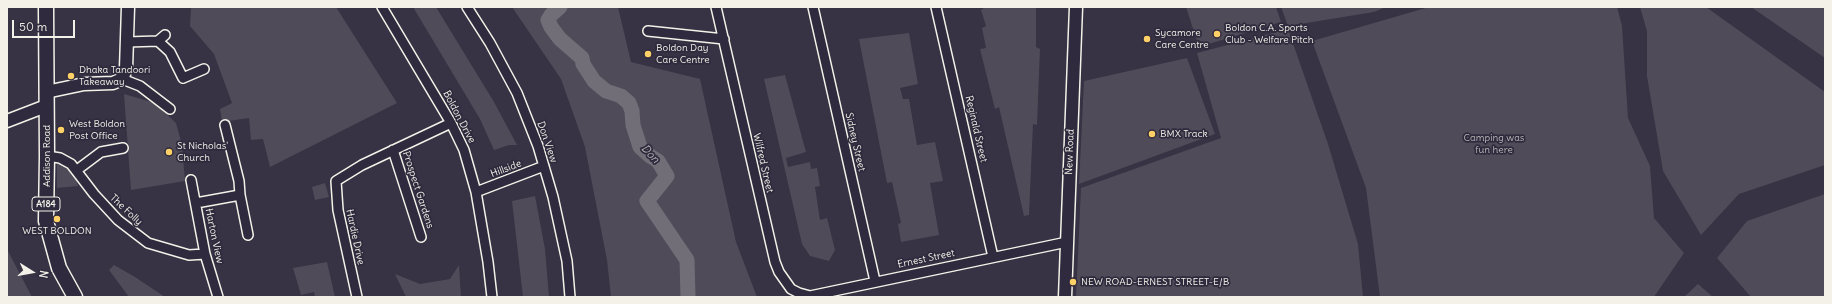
<!DOCTYPE html>
<style>
body{margin:0}
#map{position:relative;width:1832px;height:304px;overflow:hidden;background:#373244;font-family:Delius,sans-serif}
canvas{display:block}
.frame{position:absolute;inset:0;border:8px solid #f4f1e8;pointer-events:none}
.north{position:absolute;left:12px;top:252px;width:40px;height:40px;-webkit-text-stroke:3px #2f2a3d;paint-order:stroke;rotate:101deg;font-size:11px;font-weight:700;line-height:16px;text-align:center;color:#f4f1e8}
.north::after{content:'';display:block;margin:auto;width:14px;height:18px;background:#f4f1e8;clip-path:polygon(50% 0,100% 100%,50% 72%,0 100%)}
.scale{position:absolute;left:12px;top:20px;width:63px;height:18px;box-sizing:border-box;border:2px solid #f4f1e8;border-top:0;padding-left:5px;font-size:12px;line-height:14px;white-space:nowrap;color:#f4f1e8;-webkit-text-stroke:3px #2f2a3d;paint-order:stroke}
</style>
<div id="map">
<canvas width="1832" height="304"></canvas>
<div class="frame"></div>
<div class="north">N</div>
<div class="scale">50 m</div>
</div>
<script>
const ctx = document.querySelector('canvas').getContext('2d');
ctx.lineJoin = 'round';
function fillPath(path, color) { ctx.fillStyle = color; ctx.fill(path, 'evenodd'); }
const toPath = rows => new Path2D(rows.map(r => 'M' + r).join(''));
function stroke(path, color, width, dash) { ctx.strokeStyle = color; ctx.lineWidth = width; ctx.lineCap = dash ? 'butt' : 'round'; ctx.setLineDash(dash || []); ctx.stroke(path); }
function label(font, color, halo, rows, align = 'center') {
  ctx.font = font + ' Delius,sans-serif'; ctx.lineWidth = 3.5; ctx.setLineDash([]); ctx.textBaseline = 'middle'; ctx.strokeStyle = halo; ctx.fillStyle = color; for (const [text, x, y, turn = 0] of rows) {
    ctx.save(); ctx.translate(x, y); ctx.rotate((+turn || 0) * Math.PI / 180); ctx.textAlign = isNaN(turn) ? turn : align; if (halo) ctx.strokeText(text, 0, 0); ctx.fillText(text, 0, 0); ctx.restore();
  }
}
fillPath(toPath([
 [191,7,336,7,397,103,270,167,263,139,251,140,249,118,222,122,220,109,232,103,214,54,190,26],
 [413,7,436,7,494,102,517,145,509,145,494,150,480,119],
 [512,7,618,7,631,62,700,79,736,242,757,297,611,297,607,260,585,147,561,79],
 [985,7,1036,7,1036,47,1040,49,1037,125,1033,124,1029,215,1024,216,999,107,995,109,980,49,986,48,982,28,986,26,981,10],
 [1186,7,1276,7,1281,22,1199,47],
 [1281,7,1386,7,1374,12,1288,26],
 [1429,7,1617,7,1622,26,1628,118,1650,166,1654,218,1684,253,1654,297,1380,297,1366,188,1312,41],
 [1640,7,1706,7,1825,92,1825,165,1739,194,1701,235,1663,171,1647,76,1647,31],
 [1751,7,1825,7,1825,58],
 [1288,29,1328,144,1358,244,1363,297,1076,297,1081,188,1221,138,1197,53],
 [909,33,918,84,900,88,903,99,909,99,917,145,935,142,943,181,930,183,939,235,901,242,898,224,901,223,892,182,887,183,859,39],
 [1187,58,1215,134,1079,184,1084,81],
 [785,75,806,152,786,158,788,167,810,162,811,169,817,168,820,186,815,187,820,220,827,218,835,250,829,261,810,256,802,244,764,79],
 [124,94,155,103,176,123,182,145,185,181,131,190],
 [57,161,67,167,75,175,78,186,57,188],
 [325,183,329,197,315,200,312,187],
 [1825,194,1825,297,1751,297,1717,258,1747,221],
 [535,196,545,249,549,297,523,297,512,201],
 [7,249,32,297,7,297],
 [327,262,335,297,315,297,314,292,301,295,293,268],
 [114,265,135,277,165,297,129,297,109,270],
 [459,265,461,297,406,297,395,274,420,284,450,279],
 [1698,284,1713,297,1684,297]
]), '#504b59');
stroke(toPath([
 [560,7,551,15,548,20,551,27,560,39,582,58,583,64,594,81,606,91,621,96,629,103,632,111,633,125,640,147,650,156,658,161,667,176,647,201,687,260,688,297]
]), '#726e77', 15);
const street = toPath([
 [382,7,451,123,464,150,476,192,488,262,492,297],
 [467,7,490,43,517,93,538,146,553,197,567,261,570,297],
 [716,7,775,262,779,272,791,289,799,293,810,296,1067,242],
 [813,7,875,281],
 [936,7,993,257],
 [648,31,724,39],
 [158,41,170,52,183,78,204,69],
 [127,42,158,41,165,35],
 [122,79,140,86,170,109],
 [225,125,239,181,240,195,248,235],
 [393,150,421,237],
 [47,156,60,158,71,164,94,194,118,220,148,243,189,255,205,254],
 [77,170,101,152,123,148],
 [191,180,205,254,218,297],
 [476,192,544,166],
 [196,203,240,195],
 [357,297,338,210,336,181,362,165,451,123]
]);
const secondary = toPath([
 [46,92,84,84,113,83,122,79,126,69,128,7],
 [7,121,46,106],
 [1065,297,1076,7]
]);
const primary = toPath([
 [46,7,47,156,46,221,59,268,75,297]
]);
stroke(street, '#f4f1e8', 12);
stroke(secondary, '#f4f1e8', 15);
stroke(primary, '#f4f1e8', 17);
stroke(street, '#2f2a3d', 9);
stroke(secondary, '#2f2a3d', 12);
stroke(primary, '#2f2a3d', 14);
for (const [x, y, r, color] of [
 [1217,34,4,"#ffd166"],
 [1147,39,4,"#ffd166"],
 [648,54,4,"#ffd166"],
 [71,76,4,"#ffd166"],
 [61,130,4,"#ffd166"],
 [1152,134,4,"#ffd166"],
 [169,152,4,"#ffd166"],
 [57,219,4,"#ffd166"],
 [1073,282,4,"#ffd166"]
]) { const dot = new Path2D(); dot.arc(x, y, r, 0, 2 * Math.PI); ctx.fillStyle = color; ctx.fill(dot); stroke(dot, '#2f2a3d', 1.5); }
for (const [x, y, w] of [
 [46,204,28]
]) { const box = new Path2D(); box.roundRect(x - w / 2, y - 7, w, 14, 3); ctx.fillStyle = '#2f2a3d'; ctx.fill(box); stroke(box, '#f4f1e8', 1); }
label('bold 9px', '#f4f1e8', null, [
 ["A184",46,204]
]);
label('10px', '#f4f1e8', '#2f2a3d', [
 ["Boldon C.A. Sports",1225,28],
 ["Club - Welfare Pitch",1225,40],
 ["Sycamore",1155,33],
 ["Care Centre",1155,45],
 ["Boldon Day",656,48],
 ["Care Centre",656,60],
 ["Dhaka Tandoori",79,70],
 ["Takeaway",79,82],
 ["West Boldon",69,124],
 ["Post Office",69,136],
 ["BMX Track",1160,134],
 ["St Nicholas'",177,146],
 ["Church",177,158],
 ["WEST BOLDON",57,231,"center"],
 ["NEW ROAD-ERNEST STREET-E/B",1081,282]
], 'left');
label('10px', '#f4f1e8', '#2f2a3d', [
 ["Boldon Drive",459,117,62],
 ["Reginald Street",976,129,77],
 ["Don View",547,142,71],
 ["Sidney Street",855,142,77],
 ["New Road",1070,152,-88],
 ["Addison Road",47,156,-90],
 ["Wilfred Street",763,163,77],
 ["Hillside",506,169,-21],
 ["Prospect Gardens",418,190,72],
 ["The Folly",126,210,43],
 ["Harton View",214,236,78],
 ["Hardie Drive",355,237,78],
 ["Ernest Street",926,259,-12]
]);
label('10px', '#bbb7b6', '#2f2a3d', [
 ["Camping was",1494,138],
 ["fun here",1494,150]
]);
label('italic 11px', '#bab6b5', '#2f2a3d', [
 ["Don",650,154,46]
]);
</script>
